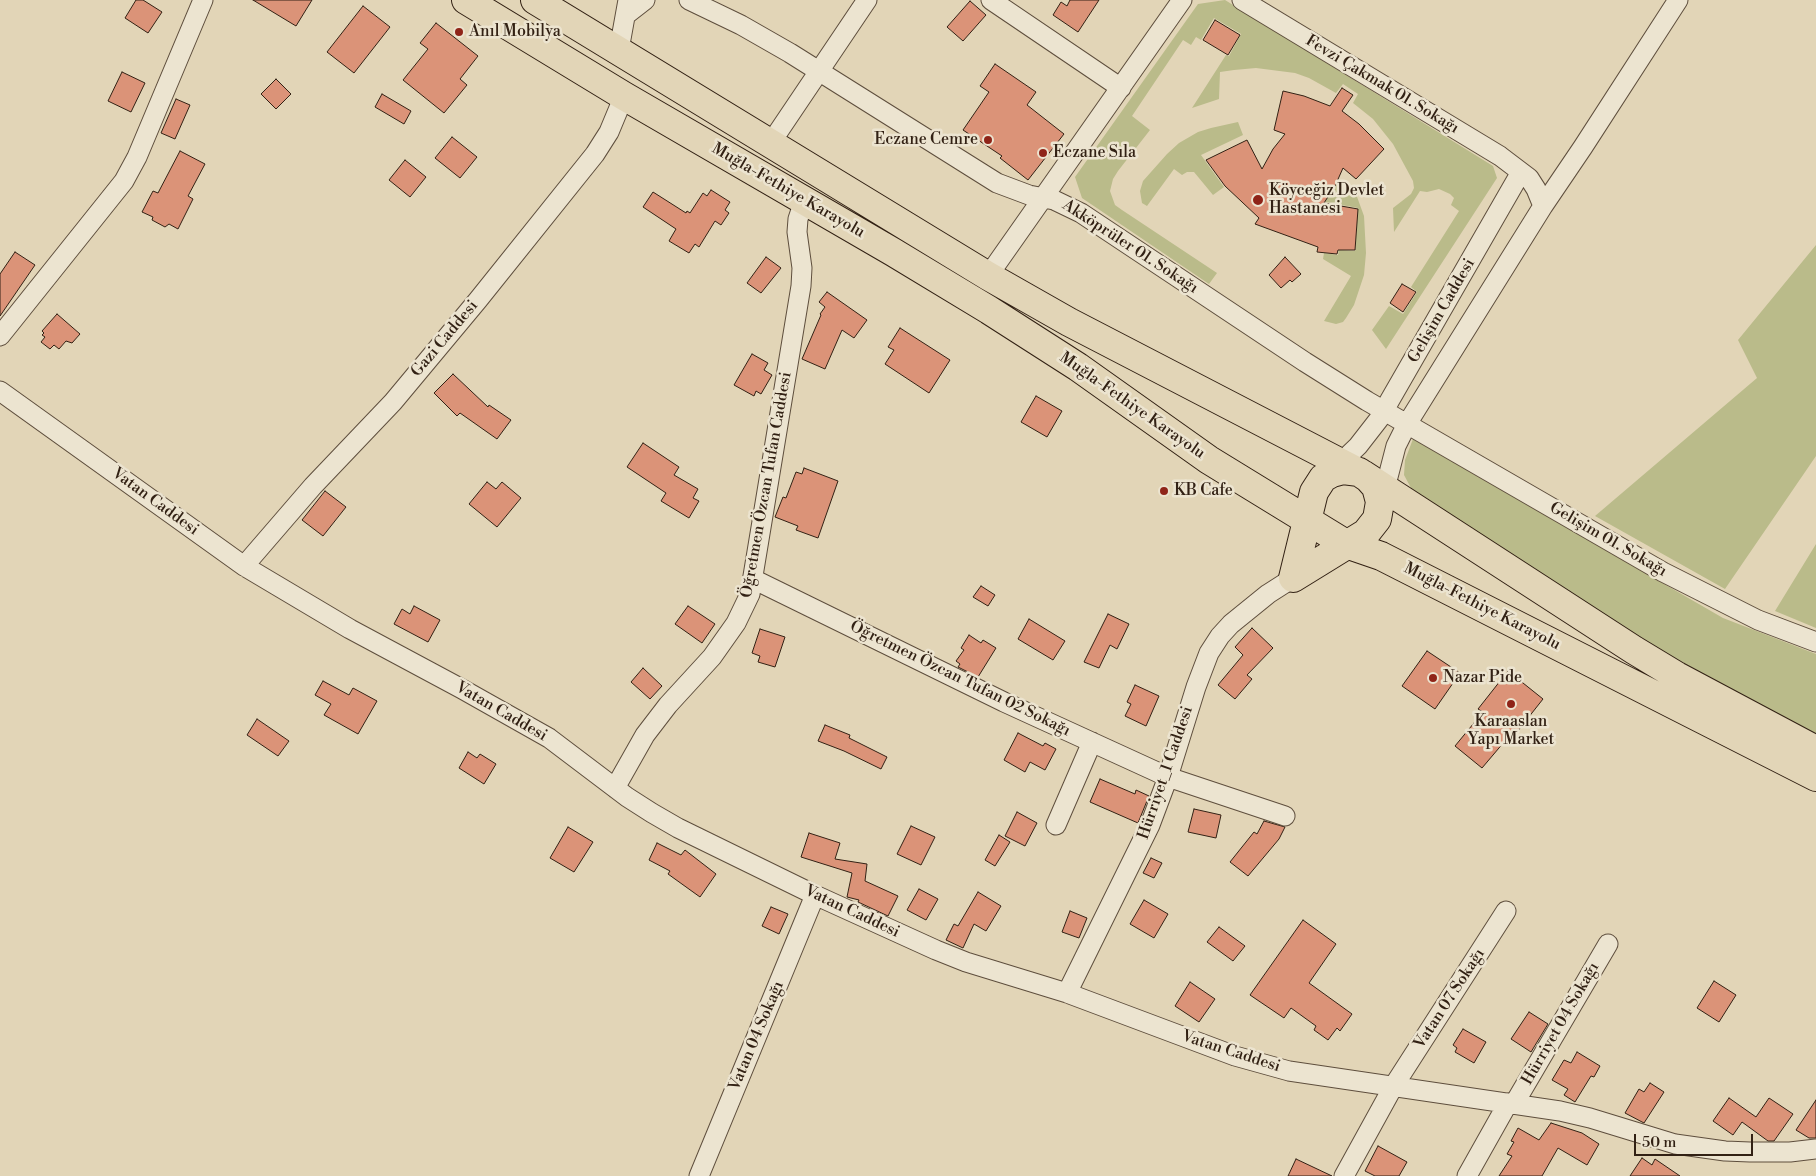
<!DOCTYPE html>
<meta charset="utf-8">
<style>
body{margin:0}
#map{position:relative;width:1816px;height:1176px;overflow:hidden;background:#e2d5b7;font-family:"Libre Bodoni",serif}
canvas{display:block}
.scale{position:absolute;left:1634px;top:1134px;width:119px;height:22px;box-sizing:border-box;border:2px solid #322114;border-top:0;padding-left:6px;font-size:15px;line-height:18px;white-space:nowrap;color:#322114;-webkit-text-stroke:4px #ece4d0;paint-order:stroke}
</style>
<div id="map">
<canvas width="1816" height="1176"></canvas>
<div class="scale">50 m</div>
</div>
<script>
const ctx = document.querySelector('canvas').getContext('2d');
ctx.lineJoin = 'round';
function fillPath(path, color) { ctx.fillStyle = color; ctx.fill(path, 'evenodd'); }
const toPath = rows => new Path2D(rows.map(r => 'M' + r).join(''));
function stroke(path, color, width, dash) { ctx.strokeStyle = color; ctx.lineWidth = width; ctx.lineCap = dash ? 'butt' : 'round'; ctx.setLineDash(dash || []); ctx.stroke(path); }
function label(font, color, halo, rows, align = 'center') {
  ctx.font = font + ' "Libre Bodoni",serif'; ctx.lineWidth = 5; ctx.setLineDash([]); ctx.textBaseline = 'middle'; ctx.strokeStyle = halo; ctx.fillStyle = color; for (const [text, x, y, turn = 0] of rows) {
    ctx.save(); ctx.translate(x, y); ctx.rotate((+turn || 0) * Math.PI / 180); ctx.textAlign = isNaN(turn) ? turn : align; if (halo) ctx.strokeText(text, 0, 0); ctx.fillText(text, 0, 0); ctx.restore();
  }
}
fillPath(toPath([
 [1225,0,1493,166,1497,178,1386,349,1372,330,1389,306,1403,314,1417,292,1411,287,1459,211,1451,205,1454,198,1450,194,1439,189,1427,192,1420,191,1394,232,1393,208,1411,194,1414,188,1413,181,1393,144,1373,119,1353,103,1358,94,1343,84,1336,93,1309,78,1295,73,1256,68,1234,70,1220,72,1219,99,1192,108,1226,55,1229,56,1241,34,1214,18,1201,40,1196,37,1191,45,1183,40,1132,116,1150,130,1118,171,1113,179,1110,191,1115,205,1122,210,1217,273,1209,284,1082,198,1075,177,1198,4],
 [1238,122,1243,135,1201,155,1224,187,1213,195,1194,172,1187,172,1182,175,1174,169,1147,206,1142,203,1140,191,1143,181,1167,154,1179,143,1198,132,1211,128],
 [1337,184,1341,184,1345,189,1353,191,1356,194,1364,216,1366,253,1364,275,1354,305,1346,318,1343,322,1336,324,1324,321,1351,276,1323,259,1324,253,1338,255,1339,250,1355,251,1358,208,1321,201,1326,194,1333,191],
 [1816,245,1816,456,1725,589,1595,516,1757,378,1738,340],
 [1413,439,1723,618,1816,654,1816,736,1674,659,1446,512,1421,497,1411,488,1404,475,1405,460],
 [1816,544,1816,628,1775,611]
]), '#babb8a');
const building = toPath([
 [136,0,143,0,162,12,148,33,125,18,136,0],
 [253,0,312,0,296,26,253,0],
 [1070,0,1099,0,1078,32,1053,15,1061,2,1067,6,1070,0],
 [970,1,986,15,963,41,947,27,970,1],
 [363,6,390,27,354,73,327,52,363,6],
 [1215,20,1240,35,1228,55,1203,40,1215,20],
 [436,23,478,56,460,79,467,85,444,113,403,80,428,49,420,43,436,23],
 [995,64,1036,92,1027,105,1064,134,1028,180,1000,158,1002,156,963,130,989,92,980,86,995,64],
 [122,72,145,83,131,112,108,101,122,72],
 [276,79,291,94,276,109,261,94,276,79],
 [1342,88,1353,95,1342,111,1359,124,1384,149,1356,179,1343,168,1335,186,1324,203,1358,209,1355,250,1338,250,1337,254,1317,252,1318,247,1255,224,1259,218,1225,186,1206,160,1247,140,1262,169,1273,149,1285,134,1274,130,1283,91,1304,96,1330,106,1342,88],
 [382,94,411,111,404,124,375,107,382,94],
 [176,99,190,105,175,139,161,133,176,99],
 [452,137,477,157,460,178,435,158,452,137],
 [180,151,205,164,188,196,193,199,178,229,169,224,165,227,152,220,153,217,142,212,153,191,158,193,180,151],
 [405,160,426,177,410,197,389,180,405,160],
 [711,190,730,202,725,210,729,213,721,225,715,221,699,247,695,244,689,253,669,241,676,229,643,207,653,192,686,213,687,211,690,213,703,193,707,196,711,190],
 [15,252,35,265,0,316,0,274,15,252],
 [766,257,781,268,761,293,747,283,766,257],
 [1285,257,1301,274,1292,282,1290,280,1281,288,1269,275,1285,257],
 [1402,284,1416,292,1403,312,1390,303,1402,284],
 [827,292,867,320,854,338,842,330,825,369,802,359,821,315,820,314,825,307,819,302,827,292],
 [57,314,80,334,72,343,66,341,59,349,54,345,50,349,41,342,45,337,42,335,44,333,42,331,57,314],
 [900,328,950,360,929,393,885,364,894,350,888,347,900,328],
 [752,354,768,363,764,370,772,375,761,394,756,391,754,396,734,385,752,354],
 [453,374,488,407,489,405,511,420,497,439,460,413,457,416,434,393,453,374],
 [1036,396,1062,411,1047,437,1021,422,1036,396],
 [643,443,679,467,674,475,698,489,693,498,699,501,689,518,661,501,666,493,627,467,643,443],
 [804,468,838,481,818,538,796,530,798,526,775,517,783,497,786,498,796,472,802,474,804,468],
 [487,482,496,489,502,482,521,498,497,527,469,504,487,482],
 [325,491,346,507,323,536,302,520,325,491],
 [981,586,995,595,988,606,973,597,981,586],
 [414,606,440,620,428,642,394,624,402,609,410,614,414,606],
 [688,606,715,624,702,643,675,624,688,606],
 [1108,614,1129,624,1117,649,1110,645,1099,668,1084,662,1108,614],
 [1029,619,1065,641,1053,660,1018,639,1029,619],
 [1252,628,1273,648,1247,675,1252,679,1235,699,1218,685,1243,655,1235,647,1252,628],
 [760,629,785,637,775,667,758,662,760,656,752,653,760,629],
 [969,635,981,643,983,640,996,648,978,677,958,667,960,664,956,661,964,650,961,648,969,635],
 [1427,651,1460,673,1435,709,1402,686,1427,651],
 [643,668,662,686,650,699,631,682,643,668],
 [1508,671,1543,699,1513,737,1510,735,1482,768,1455,746,1483,712,1478,709,1508,671],
 [323,681,349,695,353,688,377,701,358,734,324,715,331,704,315,695,323,681],
 [1135,685,1159,696,1146,726,1125,716,1131,704,1127,702,1135,685],
 [257,719,289,741,278,756,247,735,257,719],
 [825,725,850,735,849,738,887,757,881,769,844,751,818,741,825,725],
 [1018,733,1043,746,1045,743,1056,749,1045,770,1030,762,1025,772,1004,760,1018,733],
 [468,752,477,758,480,754,496,764,484,784,459,768,468,752],
 [1100,779,1135,794,1136,790,1149,796,1138,823,1090,802,1100,779],
 [1194,809,1221,815,1216,838,1188,832,1194,809],
 [1017,812,1037,823,1025,846,1005,836,1017,812],
 [1264,821,1285,827,1279,839,1248,876,1230,862,1254,832,1257,834,1264,821],
 [911,826,935,837,921,865,897,854,911,826],
 [568,827,593,842,574,872,550,858,568,827],
 [809,833,840,843,835,859,867,864,865,881,898,896,888,916,858,902,859,900,847,897,852,873,801,857,809,833],
 [999,835,1010,842,995,866,985,860,999,835],
 [657,843,681,855,685,850,716,874,700,897,668,874,670,871,649,860,657,843],
 [1151,858,1162,863,1154,878,1143,873,1151,858],
 [919,889,938,899,926,920,907,910,919,889],
 [978,892,1001,906,986,931,974,924,963,948,946,940,954,924,958,926,978,892],
 [1144,900,1168,914,1154,938,1130,924,1144,900],
 [771,907,788,914,779,934,762,926,771,907],
 [1070,911,1087,918,1079,938,1062,932,1070,911],
 [1303,920,1336,944,1309,983,1352,1014,1340,1031,1337,1028,1328,1040,1314,1030,1316,1026,1291,1008,1284,1018,1250,995,1303,920],
 [1219,927,1245,946,1233,961,1207,942,1219,927],
 [1714,981,1736,995,1719,1022,1697,1008,1714,981],
 [1190,982,1215,999,1199,1022,1175,1006,1190,982],
 [1529,1012,1548,1024,1531,1052,1511,1039,1529,1012],
 [1463,1029,1486,1042,1474,1063,1455,1052,1457,1048,1453,1045,1463,1029],
 [1577,1052,1600,1066,1594,1077,1591,1076,1575,1102,1564,1095,1568,1089,1552,1080,1564,1060,1571,1063,1577,1052],
 [1650,1083,1664,1092,1644,1123,1625,1113,1639,1089,1644,1092,1650,1083],
 [1729,1098,1756,1117,1769,1098,1793,1114,1774,1141,1768,1141,1742,1122,1733,1135,1713,1121,1729,1098],
 [1816,1100,1816,1138,1809,1138,1796,1130,1816,1100],
 [1551,1123,1582,1133,1599,1144,1587,1165,1558,1148,1542,1176,1499,1176,1512,1156,1507,1154,1514,1142,1511,1141,1518,1128,1539,1140,1551,1123],
 [1378,1146,1407,1162,1399,1176,1375,1176,1365,1171,1378,1146],
 [1642,1158,1652,1165,1655,1159,1680,1176,1630,1176,1642,1158],
 [1296,1159,1332,1176,1288,1176,1296,1159]
]);
fillPath(building, '#db9378');
stroke(building, '#322114', 1);
const minor = toPath([
 [689,0,741,25,790,53,997,183,1029,195,1054,200,1081,213,1305,362,1367,401,1663,572,1758,620,1816,642],
 [991,0,1121,88],
 [1242,0,1500,156,1529,178,1536,189,1543,206,1407,424,1396,446,1382,500],
 [627,14,645,0],
 [619,50,628,0],
 [770,144,867,0],
 [1543,206,1583,147,1678,0],
 [988,276,1182,0],
 [0,336,124,181,137,157,203,0],
 [0,391,244,566,350,629,462,689,549,738,627,797,652,813,678,828,815,895,936,950,966,962,1067,993,1235,1056,1289,1071,1560,1111,1590,1118,1675,1144,1725,1151,1750,1152,1790,1152,1816,1149],
 [1333,470,1358,446,1379,419,1521,172],
 [244,566,313,486,393,402,478,300,595,154,609,132,624,96],
 [753,579,1004,702,1168,777,1285,816],
 [615,788,645,735,668,705,712,657,736,623,750,594,801,286,802,268,797,232,798,219,804,201],
 [1056,825,1092,742],
 [1067,993,1150,825,1168,777,1196,687,1209,653,1220,636,1231,624,1268,594,1293,578],
 [1514,1104,1608,944],
 [699,1176,815,895],
 [1344,1176,1393,1087,1506,911],
 [1467,1176,1508,1103]
]);
const highway = toPath([
 [466,0,624,96,893,252,989,310,1078,367,1209,460,1346,544,1381,556,1816,777],
 [535,0,988,276,1069,322,1364,475,1634,650,1677,676,1816,750],
 [1343,470,1359,472,1368,478,1376,487,1380,502,1377,519,1366,533,1293,578,1314,492,1323,478,1332,473,1343,470]
]);
stroke(minor, '#5e4e3d', 21);
stroke(highway, '#322114', 30);
stroke(minor, '#ece4d0', 19);
stroke(highway, '#e2d5b7', 28);
for (const [x, y, r, color] of [
 [459,32,5,"#8f2418"],
 [988,140,5,"#8f2418"],
 [1043,153,5,"#8f2418"],
 [1258,200,6,"#8f2418"],
 [1164,491,5,"#8f2418"],
 [1433,678,5,"#8f2418"],
 [1511,704,5,"#8f2418"]
]) { const dot = new Path2D(); dot.arc(x, y, r, 0, 2 * Math.PI); ctx.fillStyle = color; ctx.fill(dot); stroke(dot, '#ece4d0', 2); }
label('16px', '#322114', '#ece4d0', [
 ["Anıl Mobilya",469,32],
 ["Eczane Cemre",978,140,"right"],
 ["Eczane Sıla",1053,153],
 ["Köyceğiz Devlet",1269,191],
 ["Hastanesi",1269,209],
 ["KB Cafe",1174,491],
 ["Nazar Pide",1443,678],
 ["Karaaslan",1511,722,"center"],
 ["Yapı Market",1511,740,"center"]
], 'left');
label('16px', '#322114', '#ece4d0', [
 ["Fevzi Çakmak 01. Sokağı",1382,85,31],
 ["Muğla-Fethiye Karayolu",788,191,30],
 ["Akköprüler 01. Sokağı",1130,247,33],
 ["Gelişim Caddesi",1442,311,-60],
 ["Gazi Caddesi",445,339,-50],
 ["Muğla-Fethiye Karayolu",1132,406,35],
 ["Öğretmen Özcan Tufan Caddesi",767,485,-80],
 ["Vatan Caddesi",155,502,36],
 ["Gelişim 01. Sokağı",1608,540,30],
 ["Muğla-Fethiye Karayolu",1482,607,27],
 ["Öğretmen Özcan Tufan 02 Sokağı",960,679,26],
 ["Vatan Caddesi",501,712,30],
 ["Hürriyet_1 Caddesi",1166,773,-71],
 ["Vatan Caddesi",852,912,25],
 ["Vatan 07 Sokağı",1450,999,-57],
 ["Hürriyet 04 Sokağı",1561,1024,-60],
 ["Vatan 04 Sokağı",757,1036,-67],
 ["Vatan Caddesi",1231,1052,18]
]);
</script>
